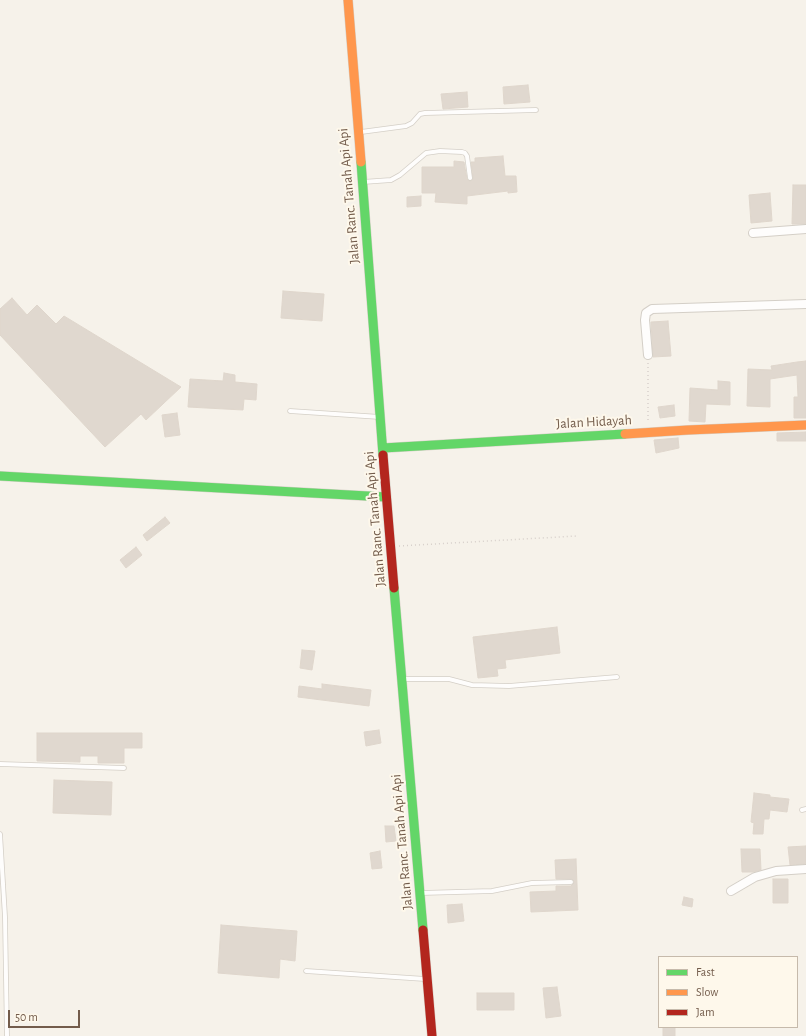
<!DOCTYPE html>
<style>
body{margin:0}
#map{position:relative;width:806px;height:1036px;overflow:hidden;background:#f6f2ea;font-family:"Alegreya Sans",sans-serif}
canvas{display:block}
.legend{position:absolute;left:658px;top:956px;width:140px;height:72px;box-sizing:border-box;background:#fef8eb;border:1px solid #c6baab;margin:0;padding:5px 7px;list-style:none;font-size:12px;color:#735c4b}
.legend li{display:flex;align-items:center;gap:8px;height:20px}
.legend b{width:20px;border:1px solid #c6baab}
.scale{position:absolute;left:8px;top:1010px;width:72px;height:18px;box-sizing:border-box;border:2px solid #735c4b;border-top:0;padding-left:5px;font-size:12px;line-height:14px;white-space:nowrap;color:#735c4b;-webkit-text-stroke:3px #fef8eb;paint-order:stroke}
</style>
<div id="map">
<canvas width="806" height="1036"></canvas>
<ul class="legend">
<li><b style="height:5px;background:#63d668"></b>Fast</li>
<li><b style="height:5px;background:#ff974d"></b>Slow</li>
<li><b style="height:5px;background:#b3261e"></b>Jam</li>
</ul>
<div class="scale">50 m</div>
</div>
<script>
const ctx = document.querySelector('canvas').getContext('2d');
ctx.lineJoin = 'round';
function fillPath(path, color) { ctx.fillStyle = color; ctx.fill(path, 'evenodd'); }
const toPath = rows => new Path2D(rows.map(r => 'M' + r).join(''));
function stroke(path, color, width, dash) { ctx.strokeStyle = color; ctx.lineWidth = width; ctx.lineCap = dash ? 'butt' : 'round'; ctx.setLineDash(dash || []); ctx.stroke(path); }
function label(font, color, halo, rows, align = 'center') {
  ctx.font = font + ' "Alegreya Sans",sans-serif'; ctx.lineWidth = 4; ctx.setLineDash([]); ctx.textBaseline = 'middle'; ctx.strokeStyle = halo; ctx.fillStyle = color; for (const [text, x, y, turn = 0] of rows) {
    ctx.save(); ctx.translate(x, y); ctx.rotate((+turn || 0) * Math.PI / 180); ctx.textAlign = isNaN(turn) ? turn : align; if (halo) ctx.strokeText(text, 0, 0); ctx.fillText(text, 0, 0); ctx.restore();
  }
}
const building = toPath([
 [528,85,530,102,504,104,503,87,528,85],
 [467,92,468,107,443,109,441,94,467,92],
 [503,156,505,176,516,176,517,192,508,193,508,191,467,196,467,204,435,202,436,193,422,193,422,167,454,167,454,161,464,162,467,179,470,181,472,180,473,178,471,162,475,162,475,158,503,156],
 [793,185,806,185,806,224,792,224,793,185],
 [770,193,772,221,751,223,749,195,770,193],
 [421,196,421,206,407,207,407,197,421,196],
 [283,291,324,294,322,321,281,318,283,291],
 [12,298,27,315,37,305,56,324,64,316,181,387,146,420,141,414,105,447,0,335,0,309,12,298],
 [668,321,671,356,653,357,651,322,668,321],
 [806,361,806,418,794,418,794,397,798,397,797,375,770,379,770,407,747,406,748,369,772,370,771,366,797,362,806,361],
 [224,373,235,375,235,382,257,384,256,400,244,399,243,410,188,407,190,379,223,381,224,373],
 [718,381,730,382,730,405,706,404,705,422,689,421,690,388,718,390,718,381],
 [674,405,675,416,660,418,658,407,674,405],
 [177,413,180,435,165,437,162,415,177,413],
 [806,432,806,441,777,441,777,433,806,432],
 [678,438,679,448,656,453,654,440,678,438],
 [165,517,170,523,147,541,143,535,165,517],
 [136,547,142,555,126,568,120,560,136,547],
 [557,627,560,653,505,660,506,668,497,669,498,676,478,678,473,637,557,627],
 [302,650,315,651,312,670,300,668,302,650],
 [322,684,371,690,369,706,298,697,299,686,322,689,322,684],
 [379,730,381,743,366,746,364,732,379,730],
 [37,733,142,733,142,748,124,748,124,763,98,763,98,756,80,756,80,762,37,761,37,733],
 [54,780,112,782,111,815,53,813,54,780],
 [754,793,770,795,770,797,789,799,787,812,770,810,769,819,764,819,763,834,753,834,754,823,751,822,754,793],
 [385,826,394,826,396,841,386,842,385,826],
 [806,846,806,864,790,865,788,847,806,846],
 [741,849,760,849,761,870,753,872,742,872,741,849],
 [380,851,382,868,372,869,370,853,380,851],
 [576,859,578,910,531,912,530,892,556,891,556,886,571,886,574,883,574,881,572,879,556,879,555,860,576,859],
 [773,879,788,879,788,903,773,903,773,879],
 [684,897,693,899,692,907,682,905,684,897],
 [462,904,464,921,448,923,447,905,462,904],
 [221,925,297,931,295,961,280,959,279,978,218,973,221,925],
 [557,987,561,1016,546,1018,543,988,557,987],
 [477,993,514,993,514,1010,477,1010,477,993],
 [663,1027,675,1027,675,1036,663,1036,663,1027]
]);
fillPath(building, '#e0d8cf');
stroke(building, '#dfd6cc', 1);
const lane = toPath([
 [361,132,406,126,412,123,420,114,425,113,536,110],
 [363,182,391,180,400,175,426,153,440,151,462,152,465,153,467,156,470,178],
 [290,411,380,417],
 [402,679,449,679,472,685,509,686,617,677],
 [0,764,124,768],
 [802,810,806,809],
 [0,834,5,917,7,1036],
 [421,893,492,891,532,883,571,882],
 [306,971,425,979]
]);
const street = toPath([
 [753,233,806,229],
 [648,355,645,320,646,313,652,309,806,304],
 [731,891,755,877,776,871,806,869]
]);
const fast = toPath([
 [361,162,383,455],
 [383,448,625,434],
 [0,476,386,497],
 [394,588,423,930]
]);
const slow = toPath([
 [348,0,361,162],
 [625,434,688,430,806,425]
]);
const jam = toPath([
 [383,455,394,588],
 [423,930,432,1036]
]);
stroke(lane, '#d4cfc7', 5.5);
stroke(street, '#d4cfc7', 10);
stroke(fast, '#d5cfc6', 10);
stroke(slow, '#d5cfc6', 10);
stroke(jam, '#d5cfc6', 10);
stroke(toPath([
 [648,363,648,423],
 [399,546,577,536]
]), '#d7d0cb', 1.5, [1, 3]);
stroke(lane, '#fefdfc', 4);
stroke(street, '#fefdfc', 8);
stroke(fast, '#63d668', 9);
stroke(slow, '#ff974d', 9);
stroke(jam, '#b3261e', 9);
label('14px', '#735c4b', '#fef8eb', [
 ["Jalan Ranc. Tanah Api Api",349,196,-95],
 ["Jalan Hidayah",594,422,-3],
 ["Jalan Ranc. Tanah Api Api",375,519,-95],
 ["Jalan Ranc. Tanah Api Api",402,842,-95]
]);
</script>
